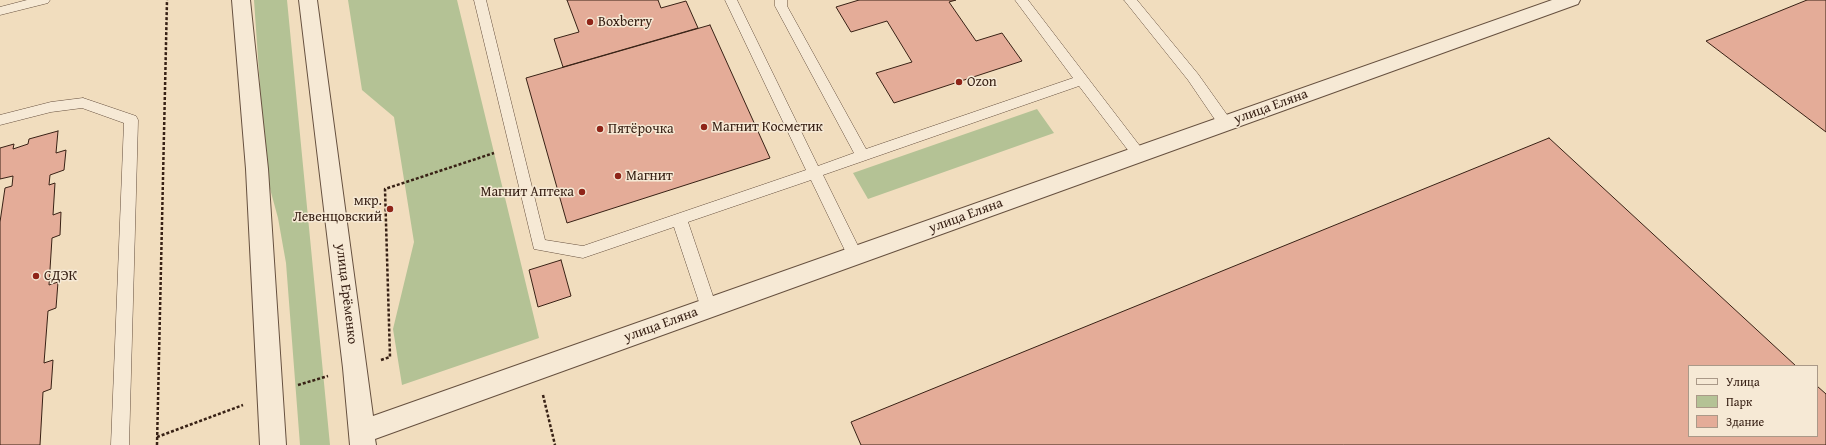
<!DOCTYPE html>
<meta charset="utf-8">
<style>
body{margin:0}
#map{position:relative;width:1826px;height:445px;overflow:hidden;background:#f1ddbe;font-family:"Gentium Book Plus",serif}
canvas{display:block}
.legend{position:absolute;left:1688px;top:365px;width:130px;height:72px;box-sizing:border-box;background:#f6e9d5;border:1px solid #a98;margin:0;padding:5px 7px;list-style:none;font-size:12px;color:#382115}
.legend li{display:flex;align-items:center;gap:8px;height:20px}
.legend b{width:20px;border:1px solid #a98}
</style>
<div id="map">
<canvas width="1826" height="445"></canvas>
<ul class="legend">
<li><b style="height:5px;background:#f6e9d5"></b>Улица</li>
<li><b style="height:11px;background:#b4c295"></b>Парк</li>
<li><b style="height:11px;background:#e4ac98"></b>Здание</li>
</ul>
</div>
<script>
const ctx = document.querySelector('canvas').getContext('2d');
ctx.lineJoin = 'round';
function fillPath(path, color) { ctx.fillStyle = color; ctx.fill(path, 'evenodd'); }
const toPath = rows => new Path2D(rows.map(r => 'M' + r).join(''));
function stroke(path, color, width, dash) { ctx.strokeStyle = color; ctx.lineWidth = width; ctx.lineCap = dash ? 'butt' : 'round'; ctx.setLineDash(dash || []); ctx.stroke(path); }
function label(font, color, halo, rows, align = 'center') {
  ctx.font = font + ' "Gentium Book Plus",serif'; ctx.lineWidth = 3; ctx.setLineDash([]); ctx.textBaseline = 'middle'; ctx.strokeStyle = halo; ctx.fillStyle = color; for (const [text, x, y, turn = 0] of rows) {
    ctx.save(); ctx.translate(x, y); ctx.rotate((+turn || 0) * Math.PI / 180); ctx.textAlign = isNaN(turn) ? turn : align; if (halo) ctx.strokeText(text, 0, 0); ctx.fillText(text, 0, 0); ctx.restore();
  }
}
fillPath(toPath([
 [254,0,287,0,330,445,300,445,286,263,278,218,266,174],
 [348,0,457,0,539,338,402,385,393,329,414,242,394,117,362,90],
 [1037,109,1054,133,868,199,853,173]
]), '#b4c295');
const building = toPath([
 [567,0,658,0,661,8,686,1,698,28,563,67,554,39,579,32,567,0],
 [859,0,956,0,949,2,976,41,1002,33,1022,61,894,103,876,73,912,62,887,21,851,32,836,7,859,0],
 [1807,0,1826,0,1826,132,1706,41,1807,0],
 [710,25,770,158,567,223,526,78,710,25],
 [58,131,56,153,66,150,64,170,50,175,49,185,55,183,53,215,61,212,60,235,52,238,49,285,58,282,56,308,48,311,44,363,53,360,51,389,43,392,40,445,0,445,0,222,5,188,12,186,13,176,0,179,0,148,14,144,13,149,28,144,29,139,58,131],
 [1549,138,1796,366,1689,366,1689,436,1817,436,1817,386,1826,394,1826,445,861,445,851,422,1549,138],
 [561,260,571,296,538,307,529,270,561,260]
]);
fillPath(building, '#e4ac98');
stroke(building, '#382115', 1);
const service = toPath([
 [27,0,50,0,48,3,0,15,0,7,27,0],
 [474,0,486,0,545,240,583,246,806,170,725,0,737,0,818,166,854,153,775,6,775,0,787,0,787,6,866,149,1073,78,1015,0,1028,0,1146,154,1144,158,1139,159,1134,158,1079,86,823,175,863,256,860,261,855,262,850,261,811,180,688,222,717,308,715,313,709,315,703,313,701,308,674,227,583,258,534,249,474,0],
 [1124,0,1137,0,1198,74,1230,119,1232,123,1230,127,1225,128,1220,127,1188,80,1124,0],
 [83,98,136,116,138,120,129,445,111,445,124,123,82,108,51,112,0,125,0,115,51,102,83,98]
]);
const minor = toPath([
 [232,0,250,0,268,169,286,445,260,445,246,169,232,0],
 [299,0,317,0,373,416,1552,0,1580,0,1578,4,375,439,376,445,350,445,343,368,299,0]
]);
stroke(service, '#66503f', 1);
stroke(minor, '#66503f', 2);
stroke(toPath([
 [381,360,390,357,385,189,494,153],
 [298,385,328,376],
 [543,395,555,445],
 [157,437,243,405],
 [157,445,167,0]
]), '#382115', 2.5, [3, 2]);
fillPath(service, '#f6e9d5');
fillPath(minor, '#f6e9d5');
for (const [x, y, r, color] of [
 [590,22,4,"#8f2418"],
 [959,82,4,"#8f2418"],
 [704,127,4,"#8f2418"],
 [600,129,4,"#8f2418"],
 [618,176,4,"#8f2418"],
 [582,192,4,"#8f2418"],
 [390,209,4,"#8f2418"],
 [36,276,4,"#8f2418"]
]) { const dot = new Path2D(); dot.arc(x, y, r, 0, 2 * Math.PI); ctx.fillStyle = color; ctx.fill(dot); stroke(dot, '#f6e9d5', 1.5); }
label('14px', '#382115', '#f6e9d5', [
 ["Boxberry",598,22],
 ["Ozon",967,82],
 ["Магнит Косметик",712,127],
 ["Пятёрочка",608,129],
 ["Магнит",626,176],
 ["Магнит Аптека",574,192,"right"],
 ["мкр.",382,201,"right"],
 ["Левенцовский",382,217,"right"],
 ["СДЭК",44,276]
], 'left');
label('14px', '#382115', '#f6e9d5', [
 ["улица Еляна",1271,107,-20],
 ["улица Еляна",966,216,-20],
 ["улица Ерёменко",346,294,83],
 ["улица Еляна",661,325,-20]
]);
</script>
